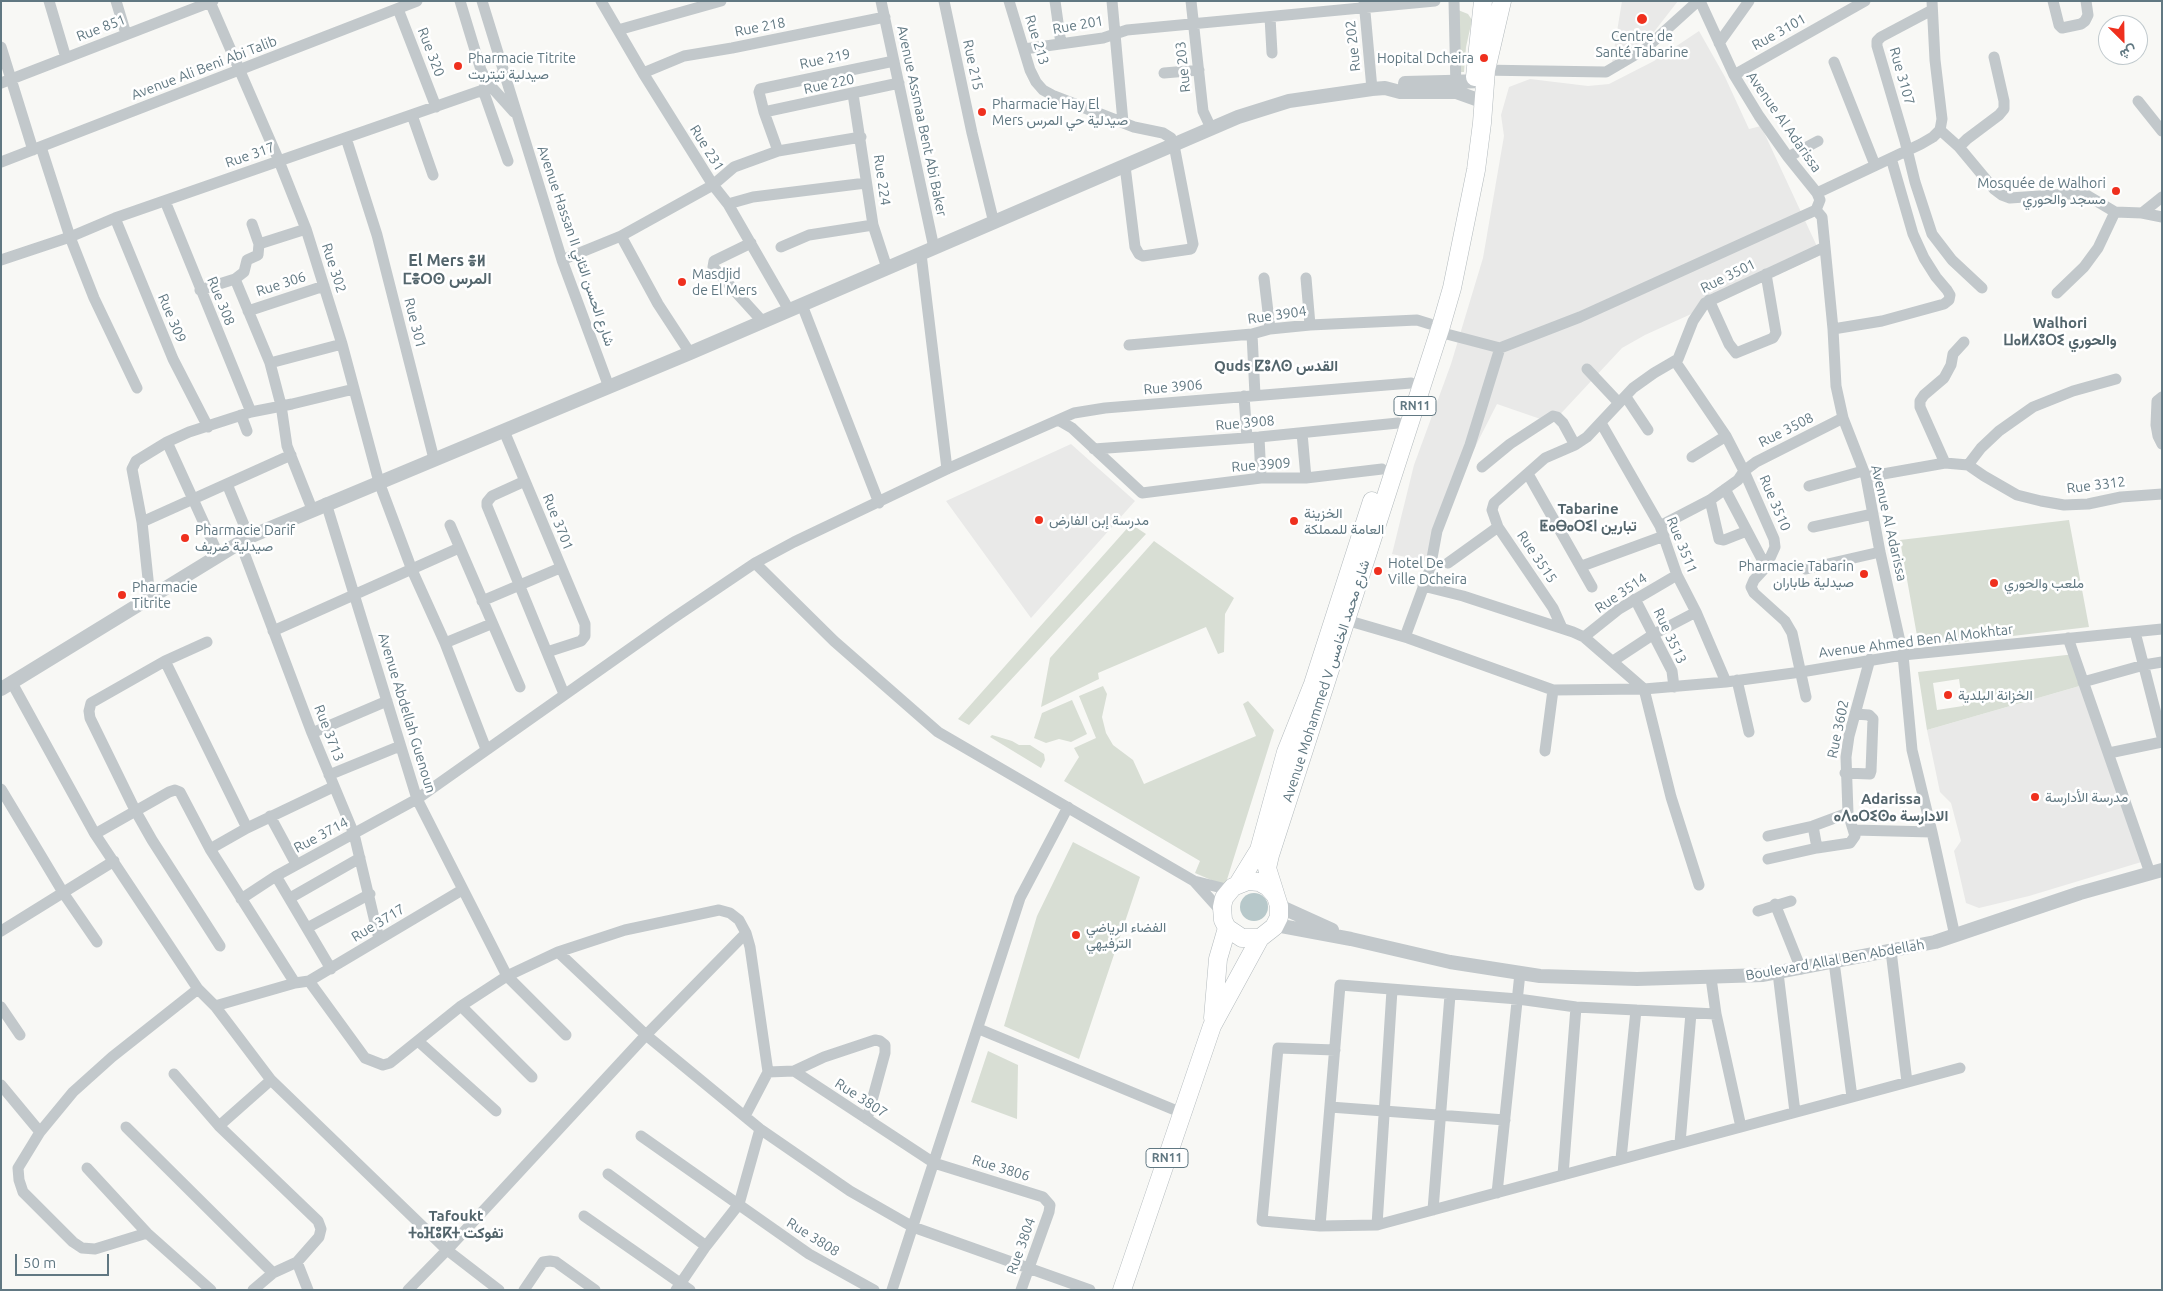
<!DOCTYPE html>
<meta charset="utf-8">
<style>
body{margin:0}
#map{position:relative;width:2163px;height:1291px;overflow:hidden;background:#f8f8f5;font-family:Ubuntu,Vazirmatn,sans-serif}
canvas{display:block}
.frame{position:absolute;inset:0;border:2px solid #617882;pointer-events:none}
.north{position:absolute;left:2098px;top:15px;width:50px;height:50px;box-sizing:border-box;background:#fff;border:1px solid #c0c9cd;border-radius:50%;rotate:157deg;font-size:14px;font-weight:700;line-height:20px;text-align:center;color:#617882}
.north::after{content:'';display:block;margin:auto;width:18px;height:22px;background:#ef301e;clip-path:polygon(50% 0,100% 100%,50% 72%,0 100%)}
.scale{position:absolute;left:15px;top:1254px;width:94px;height:22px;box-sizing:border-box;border:2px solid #617882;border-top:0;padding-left:6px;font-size:15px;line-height:18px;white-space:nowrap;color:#617882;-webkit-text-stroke:4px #fff;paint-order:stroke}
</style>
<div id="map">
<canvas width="2163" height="1291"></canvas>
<div class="frame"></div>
<div class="north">ش</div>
<div class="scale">50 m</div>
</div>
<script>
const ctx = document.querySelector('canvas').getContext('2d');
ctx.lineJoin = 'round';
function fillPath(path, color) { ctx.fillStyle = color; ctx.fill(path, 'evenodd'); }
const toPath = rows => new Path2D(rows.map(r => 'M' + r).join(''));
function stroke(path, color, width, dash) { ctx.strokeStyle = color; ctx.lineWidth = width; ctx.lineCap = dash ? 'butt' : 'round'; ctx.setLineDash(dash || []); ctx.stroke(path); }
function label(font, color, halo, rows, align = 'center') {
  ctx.font = font + ' Ubuntu,Vazirmatn,"Noto Sans Tifinagh",sans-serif'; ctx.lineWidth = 5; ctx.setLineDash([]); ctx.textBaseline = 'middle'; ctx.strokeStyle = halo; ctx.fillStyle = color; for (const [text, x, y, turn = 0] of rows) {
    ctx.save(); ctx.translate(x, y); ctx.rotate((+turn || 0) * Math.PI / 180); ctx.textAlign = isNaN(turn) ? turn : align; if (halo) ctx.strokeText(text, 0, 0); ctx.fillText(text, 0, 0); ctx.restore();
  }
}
fillPath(toPath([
 [1622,1,1678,1,1650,37,1612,62],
 [1699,31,1725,77,1749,129,1761,126,1821,255,1645,335,1622,348,1552,423,1497,404,1471,455,1429,562,1392,554,1414,465,1451,364,1483,258,1504,136,1501,115,1509,87,1530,79,1588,86,1609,84,1654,61],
 [1071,444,1135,501,1031,618,946,501],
 [2083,685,2148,860,2029,896,1979,908,1966,903,1954,851,1961,841,1951,803,1940,792,1927,730]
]), '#e9e9e8');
fillPath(toPath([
 [1458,10,1468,14,1472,20,1466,47,1464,72,1459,72],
 [2069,520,2089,627,1919,647,1900,540],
 [1131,524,1146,534,969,725,958,719],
 [1154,541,1234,598,1225,614,1224,652,1218,654,1206,627,1098,673,1099,679,1041,707,1050,658],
 [2075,654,2083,685,1927,730,1918,672],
 [1959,679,1963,706,1937,710,1933,683],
 [1103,686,1107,694,1102,717,1106,733,1113,745,1133,760,1144,784,1256,736,1243,704,1248,701,1274,730,1225,886,1195,873,1200,861,1064,781,1079,757,1074,748,1096,738,1079,696],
 [1072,700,1087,734,1071,742,1059,739,1046,743,1034,738,1042,713],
 [992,735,1012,741,1019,745,1030,745,1044,754,1045,760,1041,768,990,737],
 [1073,842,1140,877,1079,1059,1004,1026,1037,916],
 [988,1051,1018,1065,1017,1119,971,1102]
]), '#d8ded4');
fillPath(toPath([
 '1240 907a14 14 0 1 1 28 0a14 14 0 1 1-28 0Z'
]), '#b7c8ca');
const primary = toPath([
 [1475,77,1483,1],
 [1238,884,1259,850,1286,752,1313,684,1372,501],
 [1275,895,1268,887,1259,882,1248,881,1233,887,1224,898,1222,907,1223,920,1227,928,1242,938,1260,938,1274,927,1279,917,1279,906,1267,868,1270,855,1441,326,1452,288,1476,170,1482,123,1486,70,1502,1],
 [1213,1018,1218,959,1227,928],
 [1122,1290,1212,1026,1260,938]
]);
stroke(primary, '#b3babd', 19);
stroke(toPath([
 [49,1,66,58],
 [116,1,126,34],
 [460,1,481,70,487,82,514,112],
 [482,1,562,260,609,387],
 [601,1,643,73,713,185,728,204,789,310],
 [881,1,934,248],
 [944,1,972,133,994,223],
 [1009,1,1030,70,1036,82,1043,90,1054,96,1134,127,1163,133,1171,138,1174,145,1193,244,1191,249,1143,256,1139,254,1135,247,1125,166],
 [1055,1,1061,44],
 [1112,1,1123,122],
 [1191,1,1203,111,1211,128],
 [1364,1,1372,89],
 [1454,1,1456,89],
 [1700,1,1734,75,1759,116,1788,157,1817,193,1820,200,1816,210,1822,217,1825,247,1833,329,1836,386,1843,418,1866,477,1880,552,1903,655,1912,750,1932,832,1955,936],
 [2053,1,2059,25,2062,28,2081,24,2085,21,2088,15,2086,1],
 [210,2,279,161,306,229,342,344,379,482,412,570,445,643,486,749],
 [398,9,436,107],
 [1932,10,1881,37,1877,41,1877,46,1905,141,1915,182,1932,234,1952,260,1982,288],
 [1270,17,1272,53],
 [618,30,721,1],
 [1719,43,1749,1],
 [1,47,33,150],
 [1024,49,1103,38,1127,30,1435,1],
 [1834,62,1875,165],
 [1480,70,1606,72,1645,49,1698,1],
 [643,73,684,56,732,48,885,17],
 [1164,73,1199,70],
 [1734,75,1865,1],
 [1,83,213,1],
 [483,90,508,161],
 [853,94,873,225,887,268],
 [2138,101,2162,131],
 [764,112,899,83],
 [412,115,433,175],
 [1940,130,1959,147,1994,189,2002,195,2010,198,2083,193,2115,212,2142,213,2162,217],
 [346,138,377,235,434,459],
 [41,147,70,237,94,298,137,388],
 [1959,147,1967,139,1999,115,2004,109,2004,101,1994,57],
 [778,151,764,112,759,92,760,89,894,61],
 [1788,157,1818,141],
 [1,162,417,1],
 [1817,193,1921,144,1933,137,1940,130,1942,119,1935,60,1932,1],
 [165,201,251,412],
 [728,204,753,197,866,183],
 [2142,213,2162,197],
 [115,218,173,359,208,427],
 [252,224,259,244],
 [306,229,259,244,258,255,247,260,244,272,235,279,270,363,281,405,287,446,312,509],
 [621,236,658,304,690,353],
 [751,243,714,261,713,267,763,322],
 [781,247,809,235,873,225],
 [921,254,947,469],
 [1,260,70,237,115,218,483,90,487,82,504,73],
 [562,260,621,236,713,185,734,167,778,151,861,137],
 [1264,278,1270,329],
 [1306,278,1310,325],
 [200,290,235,279],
 [2057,293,2084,267,2098,248,2115,212],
 [1709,300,1729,344,1736,353,1773,338,1776,333,1766,274],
 [802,305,879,503],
 [248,311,324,286],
 [1833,329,1882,321,1944,304,1949,300,1950,295,1947,290,1936,277,1924,258,1913,234,1891,158],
 [1252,334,1255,395],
 [1129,345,1252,334,1270,329,1310,325,1417,320,1430,324],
 [1500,348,1580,317,1816,210],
 [1675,361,1726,436,1744,471,1774,539,1775,547,1766,567,1754,580,1751,587,1754,593,1785,621,1792,633,1806,697],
 [270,363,342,344],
 [1587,369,1619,403],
 [1244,396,1247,438],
 [1626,397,1648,430],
 [2162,397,2157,401,2156,425,2158,436,2162,444],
 [241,415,247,431],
 [1060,421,1072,428,1142,493,1261,478,1306,478,1382,469],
 [1601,423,1660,526,1677,575,1696,612,1726,682],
 [504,431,585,624,585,636,581,641,547,652],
 [1302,433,1306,478],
 [1259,437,1261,478],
 [167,442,218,554],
 [1094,449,1259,437,1398,423],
 [1692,457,1726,436],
 [1945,463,1920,407,1920,401,1924,395,1944,378,1951,365,1953,354,1964,342],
 [1968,465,1981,448,1999,431,2033,407,2073,391,2116,379],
 [1482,467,1510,444,1553,416,1557,417,1563,423,1575,445],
 [1528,474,1592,587],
 [1866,477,1945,463,1968,465,1984,476,2017,495,2041,501,2064,505,2088,504,2121,497,2162,494],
 [525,481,492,496,487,502,487,506,564,694],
 [227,484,249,537],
 [1809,486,1863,471],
 [1725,489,1766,567],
 [1710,500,1719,539,1724,540,1747,531],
 [326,503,417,799,507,976,566,1035],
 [142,522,291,455],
 [450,525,520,687],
 [1660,526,1710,500,1738,480,1744,471,1756,462,1843,418],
 [1813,527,1873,514],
 [240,542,312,733,354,834,379,939],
 [755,563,794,542,947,469,1074,413,1105,408,1411,383],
 [1448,563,1498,527],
 [1582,566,1664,536],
 [1806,569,1880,552],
 [1423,586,1463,596,1573,632,1584,637,1644,689,1671,797,1699,885],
 [150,598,142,522,132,469,136,461,167,442,189,432,251,412,292,404,354,389],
 [1635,599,1672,671,1674,687],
 [482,601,560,568],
 [1346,620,1408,638,1553,690,1644,689,1726,682,1801,672,1903,655,2162,629],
 [1562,628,1553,608,1498,527,1492,510,1494,503,1545,458,1575,445,1587,437,1633,388,1654,373,1678,359,1693,321,1705,303,1825,247],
 [273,631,459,548],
 [2135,632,2162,737],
 [1405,637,1430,569,1437,531,1470,445,1500,348,1439,332],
 [1584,637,1619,609,1677,575],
 [2068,638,2150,873],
 [207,642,165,661,91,703,89,711,90,718,135,810,152,840,220,946],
 [445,643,491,624],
 [165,661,247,828],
 [1613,661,1654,634,1696,612],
 [1737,680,1749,732],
 [2083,682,2144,665,2162,662],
 [12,683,95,834,198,989],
 [312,733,387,701],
 [1545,751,1553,690],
 [2109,753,2162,742],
 [1845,773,1870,774,1871,771,1873,719,1869,715,1855,714],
 [329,775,400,746],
 [1,789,64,894,97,942],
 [270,816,296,864],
 [1854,830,1932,832],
 [95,834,169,792,175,790,180,792,210,849,295,983],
 [1768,836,1813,826,1848,813],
 [1817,848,1850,843,1855,836,1848,813,1846,757,1849,736,1870,659],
 [210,849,247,828,333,787],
 [1768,859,1817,848,1813,826],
 [276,876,331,969],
 [1194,881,1221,911],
 [290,898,360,858],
 [241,899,276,876,417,799,672,619,755,563,834,641,938,732,1194,881,1230,890],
 [1775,904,1801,969],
 [1758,911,1791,901],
 [307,928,370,894],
 [1,931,114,861],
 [1891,951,1907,1082],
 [558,952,646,1035,760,1129,850,1191,913,1227,1090,1290],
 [1834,962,1852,1097],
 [1778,973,1795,1112],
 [1711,978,1716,1014,1741,1127],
 [309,981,365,1058,383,1065,390,1063,461,1006,507,976,558,952,625,930,719,910,730,913,739,920,746,933,750,947,768,1072,745,1116],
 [215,1006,295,983,309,981,462,890],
 [461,1006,532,1077],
 [1,1007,20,1035],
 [979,1029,1182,1113],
 [418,1041,496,1111],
 [1335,1050,1278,1048,1262,1221,1320,1226,1377,1225,1960,1068],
 [794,1071,824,1057,875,1040,880,1041,885,1045,885,1053,867,1119],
 [768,1072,794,1071,934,1163,1043,1197,1050,1205,1049,1212,1021,1290],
 [174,1074,219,1126,318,1221,321,1229,319,1237,297,1262,308,1290],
 [1,1085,40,1132],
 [1330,1107,1505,1120],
 [219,1126,271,1080],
 [126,1127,273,1273,297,1262],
 [641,1136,809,1254,874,1290],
 [1680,1143,1691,1013],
 [1621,1159,1636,1010],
 [87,1168,147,1233,211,1290],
 [608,1174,706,1246],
 [1563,1175,1576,1007],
 [1497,1193,1520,973],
 [1433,1210,1450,995],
 [584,1216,690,1290],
 [1377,1225,1392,990],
 [1320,1226,1340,985,1518,999,1576,1007,1716,1014],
 [147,1233,95,1249,82,1248,73,1242,23,1192,19,1180,18,1168,40,1132,73,1092,112,1057,198,989,215,1006,271,1080,447,1250,646,1035,746,933],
 [253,1290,273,1273],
 [408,1290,447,1250,499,1290],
 [524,1290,543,1262,550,1261,556,1262,595,1290],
 [676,1290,706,1246,739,1204,760,1129],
 [892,1290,1020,898,1068,807]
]), '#c2c8cb', 11);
stroke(toPath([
 [1405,83,1485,81],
 [1,689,249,537,690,353,1238,117,1289,101,1372,89,1385,88,1400,92,1456,92,1484,102],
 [1279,906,1332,930],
 [1274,927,1276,925,1351,939,1450,962,1540,976,1637,979,1763,975,1935,942,2080,893,2162,870]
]), '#c2c8cb', 14);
stroke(primary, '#fff', 18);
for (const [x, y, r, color] of [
 [1642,19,6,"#ef301e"],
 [1484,58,5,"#ef301e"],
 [458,66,5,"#ef301e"],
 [982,112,5,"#ef301e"],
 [2116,191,5,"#ef301e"],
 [682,282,5,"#ef301e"],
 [1039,520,5,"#ef301e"],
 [1294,521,5,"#ef301e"],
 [185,538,5,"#ef301e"],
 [1378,571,5,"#ef301e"],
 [1864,574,5,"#ef301e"],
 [1994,583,5,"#ef301e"],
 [122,595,5,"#ef301e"],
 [1948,695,5,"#ef301e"],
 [2035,797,5,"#ef301e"],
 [1076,935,5,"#ef301e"]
]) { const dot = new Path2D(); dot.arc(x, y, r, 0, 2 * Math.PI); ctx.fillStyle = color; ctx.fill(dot); stroke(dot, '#fff', 2); }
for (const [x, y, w] of [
 [1415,406,42],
 [1167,1158,42]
]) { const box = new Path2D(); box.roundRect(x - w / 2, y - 9.5, w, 19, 4); ctx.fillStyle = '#fff'; ctx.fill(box); stroke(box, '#617882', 1); }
label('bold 12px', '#617882', null, [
 ["RN11",1415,406],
 ["RN11",1167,1158]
]);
label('14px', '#617882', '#fff', [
 ["Rue 201",1078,25,-10],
 ["Rue 218",760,27,-11],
 ["Rue 851",101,28,-21],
 ["Rue 3101",1779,32,-29],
 ["Rue 213",1037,40,73],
 ["Rue 202",1353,46,-96],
 ["Rue 320",431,52,69],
 ["Rue 219",825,59,-12],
 ["Rue 215",973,65,78],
 ["Rue 203",1183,67,-96],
 ["Avenue Ali Beni Abi Talib",204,68,-21],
 ["Rue 3107",1902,76,74],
 ["Rue 220",829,84,-12],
 ["Avenue Assmaa Bent Abi Baker",922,121,78],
 ["Avenue Al Adarissa",1784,122,55],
 ["Rue 231",707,148,58],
 ["Rue 317",250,155,-19],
 ["Rue 224",882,180,82],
 ["Avenue Hassan II شارع الحسن الثاني",576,246,71],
 ["Rue 302",334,268,72],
 ["Rue 3501",1728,276,-26],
 ["Rue 306",281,284,-18],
 ["Rue 308",221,301,68],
 ["Rue 3904",1277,315,-8],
 ["Rue 309",172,318,67],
 ["Rue 301",415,323,76],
 ["Rue 3906",1173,387,-5],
 ["Rue 3908",1245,423,-5],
 ["Rue 3508",1786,430,-27],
 ["Rue 3909",1261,465,-4],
 ["Rue 3312",2096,485,-7],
 ["Rue 3510",1775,503,67],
 ["Rue 3701",558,522,68],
 ["Avenue Al Adarissa",1889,523,77],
 ["Rue 3511",1682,545,68],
 ["Rue 3515",1537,557,56],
 ["Rue 3514",1621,593,-34],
 ["Rue 3513",1670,636,65],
 ["Avenue Ahmed Ben Al Mokhtar",1916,641,-7],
 ["Avenue Mohammed V شارع محمد الخامس",1326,681,-72],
 ["Avenue Abdellah Guenoun",407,713,73],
 ["Rue 3602",1838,729,-78],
 ["Rue 3713",329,733,69],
 ["Rue 3714",321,835,-28],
 ["Rue 3717",378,923,-31],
 ["Boulevard Allal Ben Abdellah",1835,960,-10],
 ["Rue 3807",861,1098,33],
 ["Rue 3806",1001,1168,17],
 ["Rue 3808",813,1237,32],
 ["Rue 3804",1021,1246,-70]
]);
label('14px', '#617882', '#fff', [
 ["Centre de",1642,36,"center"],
 ["Santé Tabarine",1642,52,"center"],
 ["Pharmacie Titrite",468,58],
 ["صيدلية تيتريت",468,74],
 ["Hopital Dcheira",1474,58,"right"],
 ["Pharmacie Hay El",992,104],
 ["Mers صيدلية حي المرس",992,120],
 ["Mosquée de Walhori",2106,183,"right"],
 ["مسجد والحوري",2106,199,"right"],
 ["Masdjid",692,274],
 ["de El Mers",692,290],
 ["الخزينة",1304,513],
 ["العامة للمملكة",1304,529],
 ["مدرسة إبن الفارض",1049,520],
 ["Pharmacie Darif",195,530],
 ["صيدلية ضريف",195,546],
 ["Hotel De",1388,563],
 ["Ville Dcheira",1388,579],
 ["Pharmacie Tabarin",1854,566,"right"],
 ["صيدلية طاباران",1854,582,"right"],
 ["ملعب والحوري",2004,583],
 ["Pharmacie",132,587],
 ["Titrite",132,603],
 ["الخزانة البلدية",1958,695],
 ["مدرسة الأدارسة",2045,797],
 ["الفضاء الرياضي",1086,927],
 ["الترفيهي",1086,943]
], 'left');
label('bold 15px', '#53656c', '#fff', [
 ["Walhori",2060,323],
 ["ⵡⴰⵍⵃⵓⵔⵉ والحوري",2060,340],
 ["Quds ⵇⵓⴷⵙ القدس",1276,366],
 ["Tabarine",1588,509],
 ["ⵟⴰⴱⴰⵔⵉⵏ تبارين",1588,526],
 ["Adarissa",1891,799],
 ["ⴰⴷⴰⵔⵉⵙⴰ الادارسة",1891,816],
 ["Tafoukt",456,1216],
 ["ⵜⴰⴼⵓⴽⵜ تفوكت",456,1233]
]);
label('bold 16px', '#53656c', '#fff', [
 ["El Mers ⴻⵍ",447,261],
 ["ⵎⴻⵔⵙ المرس",447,279]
]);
</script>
